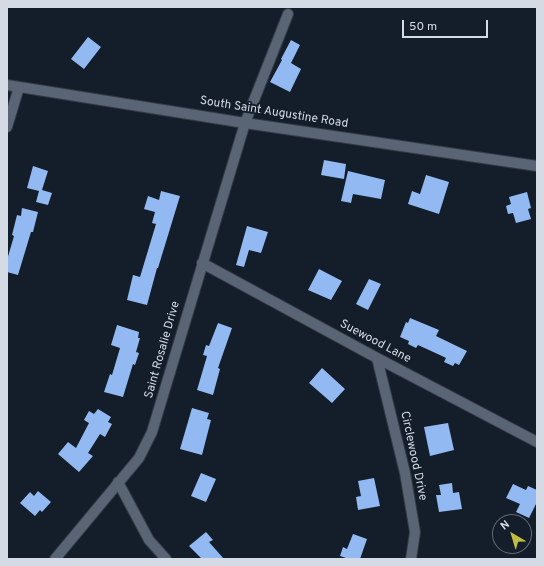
<!DOCTYPE html>
<style>
body{margin:0}
#map{position:relative;width:544px;height:566px;overflow:hidden;background:#141e2b;font-family:Overpass,sans-serif}
canvas{display:block}
.frame{position:absolute;inset:0;border:8px solid #d4dbe4;pointer-events:none}
.north{position:absolute;left:492px;top:514px;width:40px;height:40px;box-sizing:border-box;background:#141e2b;border:1px solid #616a75;border-radius:50%;rotate:322deg;font-size:11px;font-weight:700;line-height:16px;text-align:center;color:#d4dbe4}
.north::after{content:'';display:block;margin:auto;width:14px;height:18px;background:#c1bd40;clip-path:polygon(50% 0,100% 100%,50% 72%,0 100%)}
.scale{position:absolute;left:402px;top:20px;width:86px;height:18px;box-sizing:border-box;border:2px solid #d4dbe4;border-top:0;padding-left:5px;font-size:12px;line-height:14px;white-space:nowrap;color:#d4dbe4;-webkit-text-stroke:3px #141e2b;paint-order:stroke}
</style>
<div id="map">
<canvas width="544" height="566"></canvas>
<div class="frame"></div>
<div class="north">N</div>
<div class="scale">50 m</div>
</div>
<script>
const ctx = document.querySelector('canvas').getContext('2d');
ctx.lineJoin = 'round';
function fillPath(path, color) { ctx.fillStyle = color; ctx.fill(path, 'evenodd'); }
const toPath = rows => new Path2D(rows.map(r => 'M' + r).join(''));
function stroke(path, color, width, dash) { ctx.strokeStyle = color; ctx.lineWidth = width; ctx.lineCap = dash ? 'butt' : 'round'; ctx.setLineDash(dash || []); ctx.stroke(path); }
function label(font, color, halo, rows, align = 'center') {
  ctx.font = font + ' Overpass,sans-serif'; ctx.lineWidth = 4; ctx.setLineDash([]); ctx.textBaseline = 'middle'; ctx.strokeStyle = halo; ctx.fillStyle = color; for (const [text, x, y, turn = 0] of rows) {
    ctx.save(); ctx.translate(x, y); ctx.rotate((+turn || 0) * Math.PI / 180); ctx.textAlign = isNaN(turn) ? turn : align; if (halo) ctx.strokeText(text, 0, 0); ctx.fillText(text, 0, 0); ctx.restore();
  }
}
fillPath(toPath([
 [88,37,101,47,84,69,71,59],
 [291,40,300,45,291,63,301,69,290,92,270,82,282,60,281,59],
 [324,160,346,164,344,179,321,175],
 [33,166,48,171,42,190,52,193,48,205,36,202,39,191,27,188],
 [348,171,385,180,381,199,353,194,351,203,341,201],
 [426,175,449,182,439,214,408,204,412,191,420,194],
 [161,191,180,196,158,268,157,268,147,305,127,300,133,275,140,277,156,224,152,223,155,212,144,209,148,196,159,200],
 [527,192,531,208,528,209,531,219,516,223,513,213,508,214,506,206,511,204,509,197],
 [22,208,38,212,33,232,31,232,18,275,7,272,7,260,14,236,12,235,17,215,21,216],
 [247,226,268,232,261,253,249,250,244,267,236,265],
 [319,269,342,281,331,300,308,290],
 [369,279,381,284,368,310,356,304],
 [410,318,439,330,436,336,467,351,459,365,455,363,453,366,444,362,446,358,442,356,418,345,416,348,408,344,409,341,400,337,406,322,408,323],
 [218,323,232,328,218,368,220,369,213,395,197,390,207,356,203,355,206,345,209,346],
 [117,325,139,332,138,338,140,338,136,352,139,353,135,365,133,364,123,397,104,392,110,374,112,375,120,348,111,345],
 [322,368,345,389,332,403,309,383],
 [192,408,209,413,207,419,211,420,202,455,180,449],
 [98,409,111,417,108,422,112,424,105,437,100,434,88,453,93,456,79,472,58,454,68,442,76,448,89,423,84,420,89,411,94,414],
 [448,423,454,450,430,456,424,427],
 [201,473,216,479,206,502,191,496],
 [374,478,380,506,358,510,356,497,361,496,358,481],
 [452,483,453,493,459,492,462,509,439,512,436,495,441,495,439,485],
 [513,484,526,490,528,486,537,490,537,502,529,518,516,512,520,504,506,498],
 [38,491,51,502,42,512,40,510,35,516,20,503,30,492,34,496],
 [206,532,213,540,209,542,224,559,202,559,189,546],
 [353,534,367,539,360,559,349,559,340,556,343,547,347,549]
]), '#92b9f1');
const minor = toPath([
 [7,85,245,123,537,166],
 [7,127,19,87],
 [202,263,377,358,537,442],
 [377,358,405,473,415,532,411,559],
 [118,482,149,540,166,559],
 [55,559,139,458,152,432,245,123,288,14]
]);
stroke(minor, '#343a45', 12);
stroke(minor, '#596474', 10);
label('12px', '#d4dbe4', '#141e2b', [
 ["South Saint Augustine Road",274,113,9],
 ["Suewood Lane",375,342,28],
 ["Saint Rosalie Drive",163,350,-74],
 ["Circlewood Drive",413,456,78]
]);
</script>
